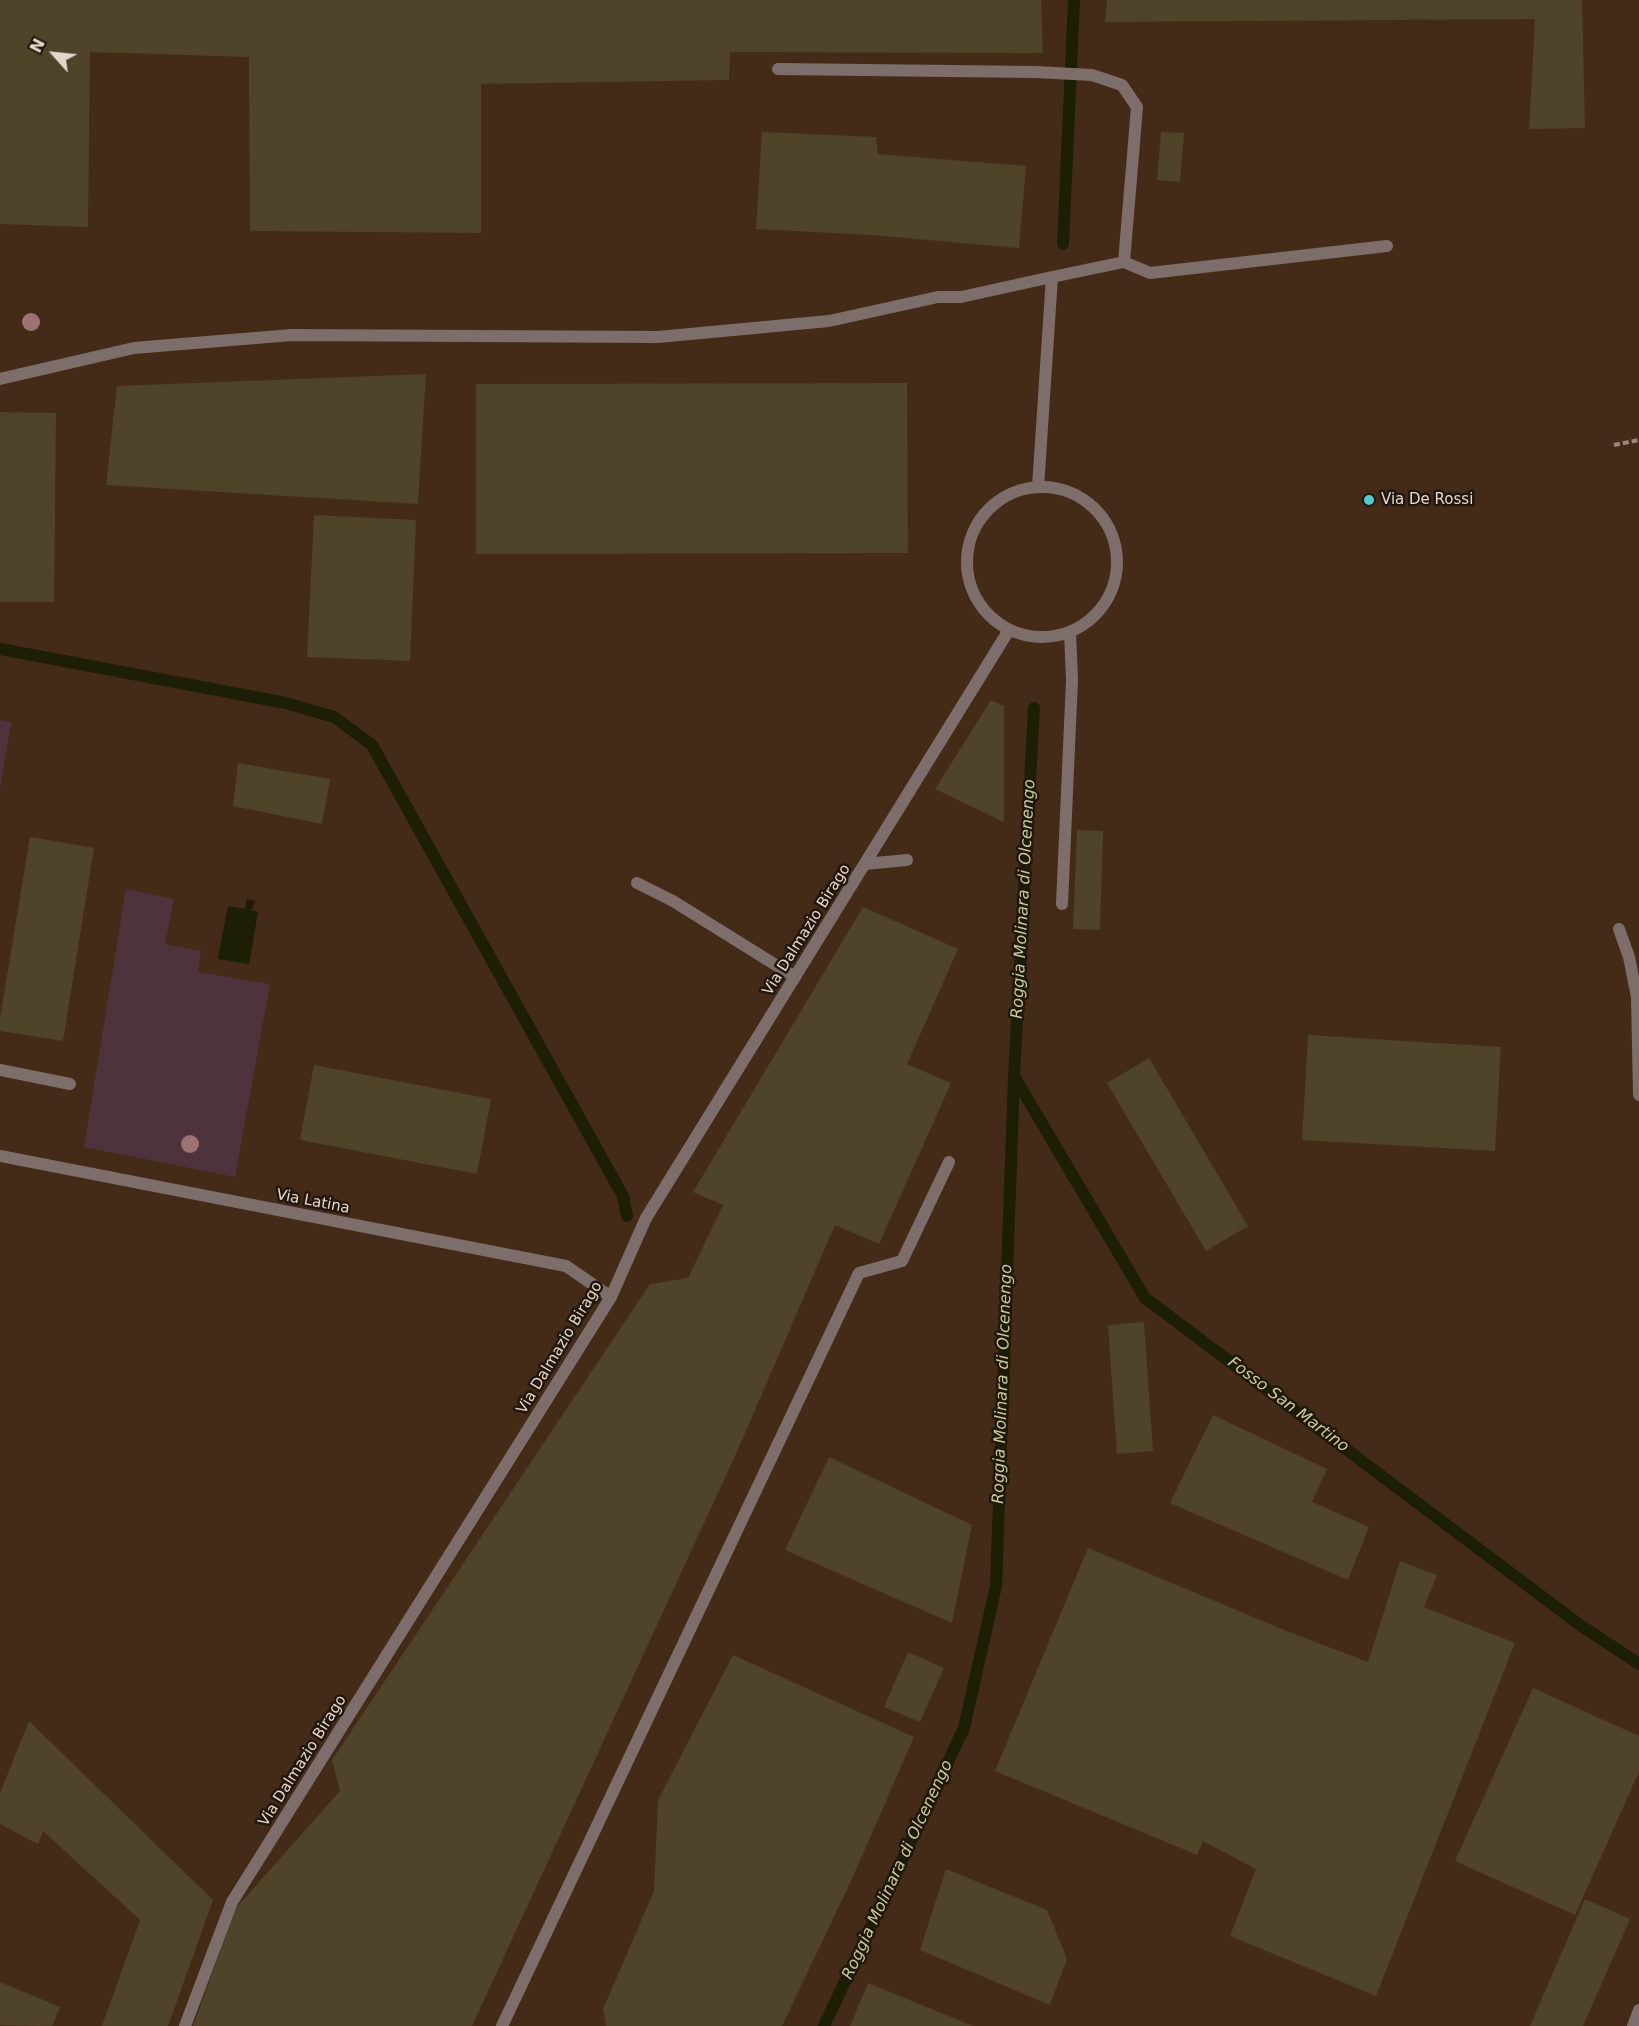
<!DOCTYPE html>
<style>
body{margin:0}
#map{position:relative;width:1639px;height:2026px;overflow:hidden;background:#442b18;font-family:"DejaVu Sans",sans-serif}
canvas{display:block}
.north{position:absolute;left:24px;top:24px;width:60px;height:60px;-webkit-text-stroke:4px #22170e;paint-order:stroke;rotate:297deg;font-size:16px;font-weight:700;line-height:24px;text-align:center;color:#e7d6ca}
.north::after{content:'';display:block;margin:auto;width:21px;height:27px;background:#e7d6ca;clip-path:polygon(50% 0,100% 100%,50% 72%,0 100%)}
</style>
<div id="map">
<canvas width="1639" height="2026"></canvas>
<div class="north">N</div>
</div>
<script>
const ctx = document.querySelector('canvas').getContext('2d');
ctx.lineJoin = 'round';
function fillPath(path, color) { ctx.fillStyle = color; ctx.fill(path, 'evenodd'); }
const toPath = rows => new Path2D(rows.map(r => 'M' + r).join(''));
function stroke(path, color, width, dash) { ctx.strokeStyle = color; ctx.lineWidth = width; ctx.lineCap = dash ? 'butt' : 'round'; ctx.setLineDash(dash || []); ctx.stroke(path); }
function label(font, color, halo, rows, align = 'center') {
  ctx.font = font + ' "DejaVu Sans",sans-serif'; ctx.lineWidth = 5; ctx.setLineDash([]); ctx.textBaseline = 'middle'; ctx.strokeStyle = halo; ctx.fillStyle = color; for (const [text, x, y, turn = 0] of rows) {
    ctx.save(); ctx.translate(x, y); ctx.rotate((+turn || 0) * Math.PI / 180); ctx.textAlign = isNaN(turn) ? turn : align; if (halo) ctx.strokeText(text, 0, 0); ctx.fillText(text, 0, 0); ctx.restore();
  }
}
fillPath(toPath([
 [0,720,11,722,0,789],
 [126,889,174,899,165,944,201,951,198,972,270,984,235,1177,84,1147]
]), '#4e333c');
fillPath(toPath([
 [247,899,256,901,251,910,258,912,249,964,218,959,228,906,245,909]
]), '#1c1e05');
stroke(toPath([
 [1063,244,1074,0],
 [0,649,286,703,334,717,372,745,623,1196,627,1216],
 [1014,1076,1145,1298,1580,1625,1639,1664],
 [824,2026,964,1728,996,1586,1014,1076,1034,708]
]), '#1c1e05', 12);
fillPath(toPath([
 [0,0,1041,0,1043,53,730,52,729,80,481,84,481,233,250,231,249,57,90,52,88,227,0,224],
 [1107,0,1582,0,1585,128,1529,129,1535,19,1105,22],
 [762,132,876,137,878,154,1026,166,1019,248,871,235,756,229],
 [1161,132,1184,133,1180,182,1157,180],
 [426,374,418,504,106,485,117,386],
 [907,383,908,553,476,554,476,384],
 [0,412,56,413,54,602,0,602],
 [314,515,416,520,410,661,307,657],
 [991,700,1004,706,1004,822,935,789],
 [238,763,330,779,322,824,233,806],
 [1077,830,1103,831,1100,930,1073,929],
 [30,837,94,848,63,1041,0,1031,0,1018],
 [863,907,958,949,907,1064,951,1083,879,1244,835,1225,735,1456,472,2026,193,2026,236,1908,340,1791,332,1760,650,1284,688,1278,723,1205,693,1192],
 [1308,1035,1501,1047,1495,1151,1302,1140],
 [1149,1058,1248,1226,1206,1251,1107,1083],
 [314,1065,491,1099,477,1174,300,1140],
 [1144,1322,1153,1451,1117,1454,1108,1325],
 [1213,1415,1327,1469,1312,1502,1369,1527,1348,1580,1170,1503],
 [829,1457,972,1525,952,1623,785,1550],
 [1088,1548,1289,1632,1368,1662,1400,1561,1437,1575,1424,1607,1515,1643,1376,1996,1230,1936,1256,1869,1203,1841,1197,1855,995,1771],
 [908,1652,944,1668,920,1722,884,1707],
 [733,1655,914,1737,851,1881,782,2026,606,2026,603,2009,654,1891,658,1800],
 [1533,1688,1639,1736,1639,1772,1575,1915,1455,1861],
 [29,1721,213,1900,168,2026,102,2026,140,1920,43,1831,38,1844,0,1824,0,1793],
 [946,1869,1047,1910,1067,1959,1050,2005,920,1950],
 [1585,1899,1630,1919,1583,2026,1530,2026],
 [0,1982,60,2007,52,2026,0,2025],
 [868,1983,973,2026,850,2026]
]), '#4f4329');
stroke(toPath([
 [1614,445,1639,440]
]), '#9a8576', 4, [6, 3]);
stroke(toPath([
 [778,69,1036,72,1092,75,1122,85,1137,107,1124,262,1052,277,1038,487],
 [1124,262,1150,273,1387,246],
 [0,379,134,348,292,335,658,337,829,321,938,297,961,297,1052,277],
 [865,864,907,860],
 [637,883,673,901,795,977],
 [1062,904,1072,680,1070,632],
 [0,1070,70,1084],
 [502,2026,859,1273,902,1261,949,1162]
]), '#7d6e6c', 12);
stroke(toPath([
 '967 562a75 75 0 1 1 150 0a75 75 0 1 1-150 0Z',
 [1619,929,1629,957,1637,997,1639,1095],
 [0,1156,566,1266,611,1297],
 [185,2026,232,1902,611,1297,646,1218,1009,630],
 [1633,2026,1639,2010]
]), '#7d6e6c', 12);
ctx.fillStyle = '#9e7274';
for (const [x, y] of [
 [31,322],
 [190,1144]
]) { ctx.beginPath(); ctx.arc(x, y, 9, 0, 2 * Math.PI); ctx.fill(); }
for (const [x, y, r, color] of [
 [1369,500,6,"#51ccd2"]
]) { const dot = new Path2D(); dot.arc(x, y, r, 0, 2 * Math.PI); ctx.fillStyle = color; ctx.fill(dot); stroke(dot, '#22170e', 2); }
label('15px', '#e7d6ca', '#22170e', [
 ["Via De Rossi",1381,500]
], 'left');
label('15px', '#e7d6ca', '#22170e', [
 ["Via Dalmazio Birago",807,930,-58],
 ["Via Latina",313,1202,11],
 ["Via Dalmazio Birago",560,1348,-59],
 ["Via Dalmazio Birago",303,1761,-58]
]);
label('italic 16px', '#c5cc95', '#22170e', [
 ["Roggia Molinara di Olcenengo",1024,899,-87],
 ["Roggia Molinara di Olcenengo",1003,1384,-88],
 ["Fosso San Martino",1288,1405,37],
 ["Roggia Molinara di Olcenengo",898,1870,-65]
]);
</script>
